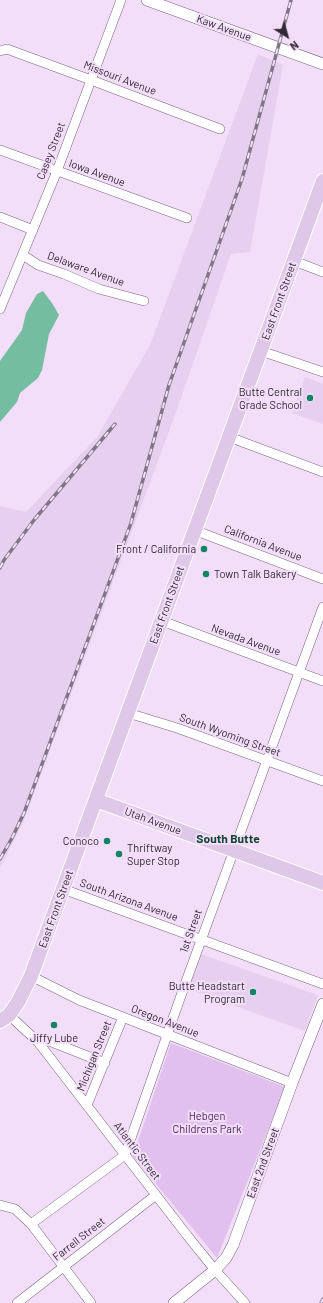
<!DOCTYPE html>
<style>
body{margin:0}
#map{position:relative;width:323px;height:1303px;overflow:hidden;background:#f2def9;font-family:Barlow,sans-serif}
canvas{display:block}
.north{position:absolute;left:267px;top:16px;width:40px;height:40px;-webkit-text-stroke:3px #f2def9;paint-order:stroke;rotate:143deg;font-size:11px;font-weight:700;line-height:16px;text-align:center;color:#302933}
.north::after{content:'';display:block;margin:auto;width:14px;height:18px;background:#302933;clip-path:polygon(50% 0,100% 100%,50% 72%,0 100%)}
</style>
<div id="map">
<canvas width="323" height="1303"></canvas>
<div class="north">N</div>
</div>
<script>
const ctx = document.querySelector('canvas').getContext('2d');
ctx.lineJoin = 'round';
function fillPath(path, color) { ctx.fillStyle = color; ctx.fill(path, 'evenodd'); }
const toPath = rows => new Path2D(rows.map(r => 'M' + r).join(''));
function stroke(path, color, width, dash) { ctx.strokeStyle = color; ctx.lineWidth = width; ctx.lineCap = dash ? 'butt' : 'round'; ctx.setLineDash(dash || []); ctx.stroke(path); }
function label(font, color, halo, rows, align = 'center') {
  ctx.font = font + ' Barlow,sans-serif'; ctx.lineWidth = 4; ctx.setLineDash([]); ctx.textBaseline = 'middle'; ctx.strokeStyle = halo; ctx.fillStyle = color; for (const [text, x, y, turn = 0] of rows) {
    ctx.save(); ctx.translate(x, y); ctx.rotate((+turn || 0) * Math.PI / 180); ctx.textAlign = isNaN(turn) ? turn : align; if (halo) ctx.strokeText(text, 0, 0); ctx.fillText(text, 0, 0); ctx.restore();
  }
}
fillPath(toPath([
 [258,54,283,65,250,252,231,254,174,418,24,820,0,868,0,506,26,512,97,437,150,345],
 [305,377,323,384,323,424,292,413],
 [201,954,318,995,305,1031,188,989]
]), '#e7cff0');
fillPath(toPath([
 [171,1043,285,1087,217,1258,133,1156]
]), '#e1c0ed');
fillPath(toPath([
 [43,291,52,303,59,315,49,334,42,370,38,378,20,393,17,402,0,422,0,361,22,330,26,313,37,294]
]), '#75bda1');
const minor = toPath([
 [0,51,7,49,91,80,220,129],
 [0,150,187,218],
 [0,217,33,230],
 [23,255,38,265,64,274,99,289,144,301],
 [294,261,323,272],
 [0,309,57,171,121,0],
 [261,351,323,372],
 [229,437,323,472],
 [194,530,323,579],
 [162,621,323,681],
 [128,713,177,728,323,781],
 [63,889,323,984],
 [31,976,79,1000,292,1083],
 [9,1015,38,1042,186,1234,215,1270,245,1303],
 [38,1042,49,1041,105,1063],
 [87,1105,123,1017],
 [0,1205,15,1209,31,1224,91,1303],
 [31,1224,125,1155,184,987,323,607],
 [17,1303,156,1195]
]);
const tertiary = toPath([
 [147,0,323,64],
 [174,1303,215,1270,226,1258,233,1245,292,1083,323,1004]
]);
const primary = toPath([
 [96,800,323,883],
 [0,1021,9,1015,18,1002,31,976,323,181]
]);
stroke(minor, '#78667e', 10);
stroke(tertiary, '#78667e', 12);
stroke(primary, '#fff', 16);
stroke(minor, '#fff', 9);
stroke(tertiary, '#fff', 11);
stroke(primary, '#dfc7e8', 14);
const rail = toPath([
 [0,568,4,560,34,520,115,424],
 [0,859,12,838,24,813,131,523,169,385,242,179,291,0],
 [321,1303,323,1299]
]);
stroke(rail, '#827587', 3.5);
stroke(rail, '#f2def9', 2, [6]);
for (const [x, y, r, color] of [
 [310,398,4,"#108463"],
 [204,549,4,"#108463"],
 [206,574,4,"#108463"],
 [107,841,4,"#108463"],
 [119,854,4,"#108463"],
 [253,992,4,"#108463"],
 [54,1025,4,"#108463"]
]) { const dot = new Path2D(); dot.arc(x, y, r, 0, 2 * Math.PI); ctx.fillStyle = color; ctx.fill(dot); stroke(dot, '#f2def9', 1.5); }
label('11px', '#302933', '#f2def9', [
 ["Kaw Avenue",224,28,20],
 ["Missouri Avenue",120,78,21],
 ["Casey Street",51,151,-69],
 ["Iowa Avenue",97,173,20],
 ["Delaware Avenue",86,269,20],
 ["East Front Street",279,301,-70],
 ["California Avenue",263,543,21],
 ["East Front Street",167,605,-70],
 ["Nevada Avenue",246,640,20],
 ["South Wyoming Street",230,735,20],
 ["Utah Avenue",153,821,20],
 ["South Arizona Avenue",129,900,20],
 ["East Front Street",56,909,-70],
 ["1st Street",191,931,-70],
 ["Oregon Avenue",165,1021,21],
 ["Michigan Street",94,1056,-68],
 ["Atlantic Street",137,1151,53],
 ["East 2nd Street",263,1163,-70],
 ["Farrell Street",79,1239,-38]
]);
label('11px', '#302933', '#f2def9', [
 ["Butte Central",302,392],
 ["Grade School",302,405],
 ["Front / California",196,549],
 ["Town Talk Bakery",214,574,"left"],
 ["Conoco",99,841],
 ["Thriftway",127,848,"left"],
 ["Super Stop",127,861,"left"],
 ["Butte Headstart",245,986],
 ["Program",245,999],
 ["Jiffy Lube",54,1038,"center"]
], 'right');
label('11px', '#4c1d5b', '#f2def9', [
 ["Hebgen",207,1116],
 ["Childrens Park",207,1129]
]);
label('bold 12px', '#134434', '#f2def9', [
 ["South Butte",228,839]
]);
</script>
